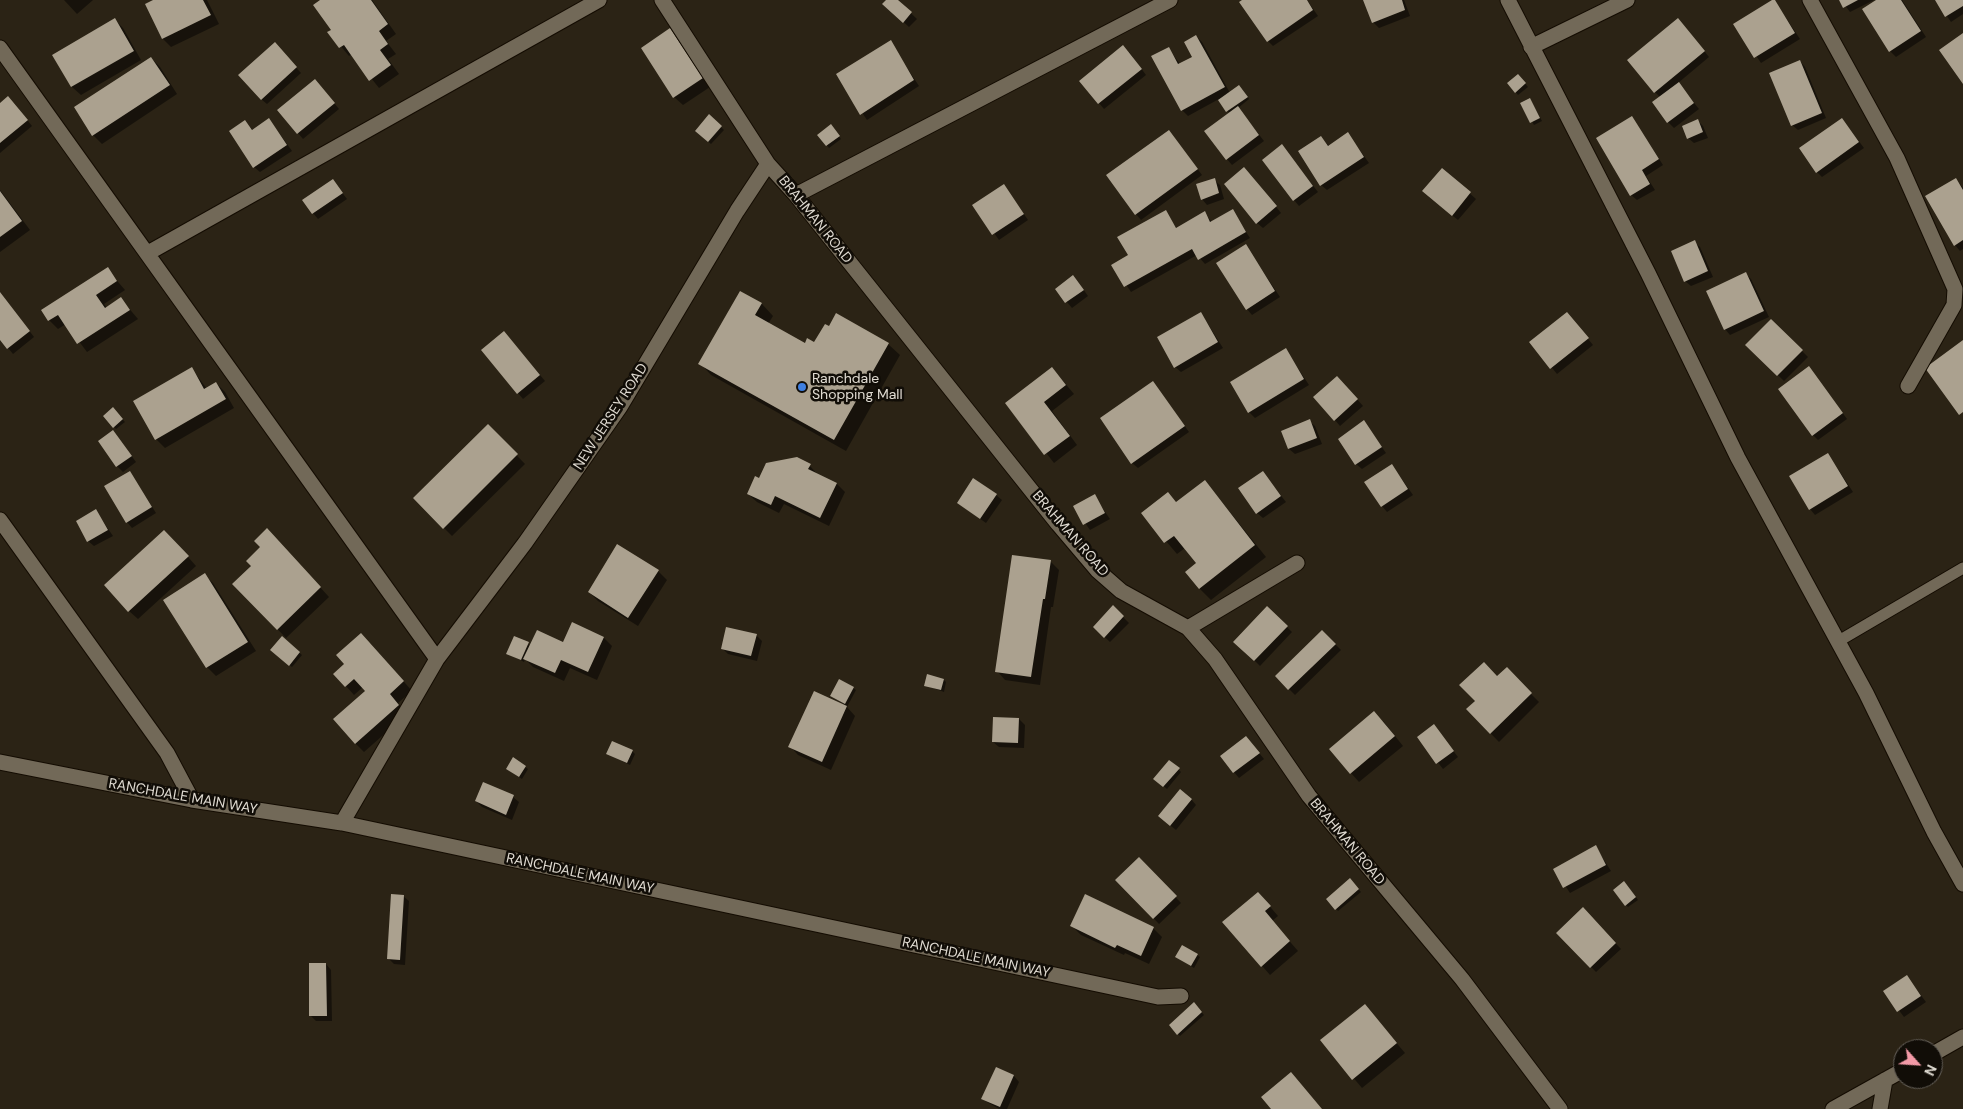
<!DOCTYPE html>
<style>
body{margin:0}
#map{position:relative;width:1963px;height:1109px;overflow:hidden;background:#2b2315;font-family:"DM Sans",sans-serif}
canvas{display:block}
.north{position:absolute;left:1893px;top:1039px;width:50px;height:50px;box-sizing:border-box;background:#110d07;border:1px solid #645f58;border-radius:50%;rotate:116deg;font-size:14px;font-weight:700;line-height:20px;text-align:center;color:#e0dbd2}
.north::after{content:'';display:block;margin:auto;width:18px;height:22px;background:#f39aa7;clip-path:polygon(50% 0,100% 100%,50% 72%,0 100%)}
</style>
<div id="map">
<canvas width="1963" height="1109"></canvas>
<div class="north">N</div>
</div>
<script>
const ctx = document.querySelector('canvas').getContext('2d');
ctx.lineJoin = 'round';
function fillPath(path, color) { ctx.fillStyle = color; ctx.fill(path, 'evenodd'); }
const toPath = rows => new Path2D(rows.map(r => 'M' + r).join(''));
function stroke(path, color, width, dash) { ctx.strokeStyle = color; ctx.lineWidth = width; ctx.lineCap = dash ? 'butt' : 'round'; ctx.setLineDash(dash || []); ctx.stroke(path); }
function label(font, color, halo, rows, align = 'center') {
  ctx.font = font + ' "DM Sans",sans-serif'; ctx.lineWidth = 5; ctx.setLineDash([]); ctx.textBaseline = 'middle'; ctx.strokeStyle = halo; ctx.fillStyle = color; for (const [text, x, y, turn = 0] of rows) {
    ctx.save(); ctx.translate(x, y); ctx.rotate((+turn || 0) * Math.PI / 180); ctx.textAlign = isNaN(turn) ? turn : align; if (halo) ctx.strokeText(text, 0, 0); ctx.fillText(text, 0, 0); ctx.restore();
  }
}
fillPath(toPath([
 [64,0,93,0,77,14],
 [156,0,207,0,219,24,171,47,163,39,146,5],
 [322,0,372,0,396,34,386,41,396,54,388,59,399,74,379,88,352,54,349,56,329,32,332,30],
 [888,0,897,0,917,19,909,27,884,4],
 [1244,0,1307,0,1318,16,1273,46,1268,41],
 [1364,0,1404,0,1410,16,1379,28,1373,22],
 [1774,0,1800,39,1761,63,1735,24],
 [1841,0,1874,0,1850,12],
 [1878,0,1902,0,1926,37,1896,57,1890,51],
 [1936,0,1963,0,1963,14,1951,22],
 [114,19,123,28,141,60,81,95,72,87,54,55],
 [1683,25,1709,57,1678,83,1699,109,1674,128,1668,122,1660,97,1655,92],
 [670,30,678,39,710,87,683,105,674,97],
 [1196,36,1202,42,1230,93,1242,89,1249,99,1238,108,1264,141,1232,165,1227,159,1230,114,1219,99,1188,116,1182,110,1168,48,1180,64,1193,57],
 [890,42,919,86,867,120,837,75],
 [280,50,301,73,267,104,261,99],
 [1129,52,1146,75,1104,109,1099,103],
 [151,58,160,67,177,94,102,144,93,135],
 [1800,61,1805,67,1826,118,1798,130,1792,125],
 [1518,75,1528,87,1518,95,1509,84],
 [320,86,339,109,303,139,298,133],
 [1530,99,1542,121,1534,125,1522,103],
 [14,103,32,126,0,153,0,105],
 [710,116,724,130,711,144,696,131],
 [1632,117,1663,165,1646,176,1655,190,1637,200,1631,195],
 [269,119,292,151,260,172,254,167,245,122,253,130],
 [1842,119,1864,148,1822,177,1817,172],
 [1697,120,1703,126,1708,138,1694,143,1688,138],
 [833,129,841,139,829,148,819,135],
 [1169,131,1202,175,1141,220,1136,214],
 [1348,134,1369,163,1327,190,1321,185,1321,138,1329,146],
 [1282,146,1318,192,1299,206,1294,200],
 [1442,169,1476,199,1458,220,1429,197],
 [1250,174,1281,213,1263,228,1257,223],
 [1214,180,1220,185,1224,199,1207,205,1202,199],
 [1956,180,1963,188,1963,249,1960,251,1955,245],
 [333,181,347,199,318,219,313,213],
 [1004,185,1028,220,999,240,974,205],
 [0,190,30,230,0,252],
 [1165,211,1177,229,1204,213,1212,222,1232,211,1250,238,1205,264,1197,255,1131,292,1113,265,1130,256],
 [1694,242,1700,247,1713,277,1691,286,1685,281],
 [1246,246,1280,297,1252,315,1247,309],
 [107,269,125,290,104,304,107,308,121,299,138,319,87,352,66,324,58,329,49,320],
 [1746,274,1751,279,1769,317,1730,335,1725,329],
 [1078,282,1088,296,1072,308,1056,289],
 [0,292,34,337,13,354,0,338],
 [740,293,762,304,773,316,768,324,805,345,888,344,900,355,846,451,711,375,700,363],
 [1201,313,1223,348,1181,372,1175,367],
 [1567,313,1593,345,1557,374,1531,342],
 [1771,320,1808,357,1784,381,1747,345],
 [509,338,545,381,523,399,518,393],
 [1286,350,1309,385,1255,418,1249,412],
 [1052,368,1074,394,1052,411,1077,445,1054,463,1007,403],
 [192,369,207,389,216,383,225,392,234,408,165,448,156,439],
 [1814,374,1847,419,1818,440,1813,435],
 [1153,382,1189,432,1138,468,1132,463],
 [1343,383,1363,406,1340,426,1335,420],
 [113,409,125,422,116,429,105,417],
 [1309,421,1315,426,1322,444,1295,454,1289,449,1283,431],
 [1364,422,1386,453,1362,469,1356,464],
 [488,426,525,464,452,536,414,498],
 [113,431,136,462,123,472,117,466],
 [1828,454,1853,492,1815,515,1810,509],
 [1392,465,1413,495,1387,512,1382,506],
 [810,466,818,475,837,484,845,492,829,526,784,504,779,513,757,502,748,494,759,480],
 [130,472,156,513,132,528,127,522],
 [1263,473,1286,502,1263,518,1257,513],
 [1205,481,1266,557,1211,600,1200,589,1198,564,1185,548,1177,554,1143,514,1168,494,1177,503],
 [996,495,1002,500,986,523,958,503],
 [1094,496,1110,519,1090,530,1074,507],
 [96,511,113,536,94,546,88,541],
 [276,539,329,597,286,638,234,584],
 [173,540,196,566,138,619,129,611],
 [1050,561,1059,570,1053,607,1051,607,1040,685,1005,680,997,671],
 [658,571,667,580,638,626,598,601,589,592],
 [204,575,213,583,256,651,216,676,207,667,165,600],
 [1113,607,1129,623,1110,642,1094,627],
 [1267,608,1292,632,1260,666,1235,641],
 [573,624,604,638,612,646,597,680,570,668,564,681,533,667,525,659,524,662,508,653,528,644,530,646,564,644],
 [1322,631,1341,650,1295,695,1276,676],
 [756,635,762,641,757,661,728,654,722,648],
 [282,638,302,655,292,667,274,652],
 [370,643,412,691,398,703,407,714,364,752,355,743,366,691,363,687,354,695,346,686],
 [1506,669,1539,702,1499,742,1467,709],
 [944,680,946,682,944,692,925,685],
 [853,688,856,690,847,707,855,716,831,770,798,755,790,746,843,706,844,704,831,696],
 [1019,719,1025,725,1024,748,999,747,993,742],
 [1383,721,1403,746,1359,782,1351,773],
 [1434,726,1458,757,1443,769,1419,738],
 [1246,737,1264,759,1239,778,1234,772],
 [632,751,635,754,630,765,608,754],
 [1170,761,1181,772,1167,789,1155,779],
 [525,767,528,769,522,779,507,769],
 [484,784,513,797,519,802,512,820,482,807,476,801],
 [1191,799,1196,805,1176,830,1166,822],
 [1595,846,1611,871,1570,893,1554,869],
 [1139,858,1181,903,1159,924,1117,880],
 [1350,880,1361,892,1338,911,1328,899],
 [1627,885,1638,900,1628,907,1626,905],
 [403,896,409,901,405,965,394,964,388,958],
 [1266,902,1278,916,1272,921,1298,951,1270,975,1224,922],
 [1583,909,1621,949,1596,972,1558,933],
 [1072,926,1153,928,1162,937,1149,964,1125,953,1124,955,1081,935],
 [1197,955,1200,957,1194,968,1176,957],
 [326,964,331,970,332,1021,316,1021,311,1016],
 [1907,977,1926,1002,1904,1017,1885,992],
 [1194,1004,1204,1015,1180,1036,1170,1026],
 [1365,1006,1405,1053,1362,1088,1322,1041],
 [996,1068,1014,1076,1019,1082,1007,1109,999,1109,982,1099]
]), '#0007');
fillPath(toPath([
 [153,0,203,0,211,15,162,39,145,4],
 [320,0,371,0,388,24,379,31,388,44,380,50,391,65,369,81,344,45,339,48,327,32,331,30,313,5],
 [886,0,898,0,912,12,903,23,882,4],
 [1242,0,1307,0,1313,10,1267,42,1239,2],
 [1363,0,1402,0,1405,10,1372,23],
 [1772,0,1775,0,1795,33,1754,58,1733,24],
 [1839,0,1858,0,1843,8],
 [1876,0,1901,0,1921,31,1889,52,1862,9],
 [1935,0,1963,0,1963,6,1945,17],
 [115,18,134,51,71,87,52,55],
 [1678,18,1705,51,1654,93,1627,60],
 [670,28,703,78,673,98,641,48],
 [1963,33,1963,84,1939,50],
 [1196,35,1225,87,1181,111,1151,56,1169,47,1178,64,1192,57,1184,42],
 [891,40,914,80,860,115,836,74],
 [275,42,297,67,261,100,238,75],
 [1123,45,1142,69,1098,104,1079,81],
 [151,57,170,85,92,136,74,107],
 [1800,60,1822,113,1791,126,1769,73],
 [1518,74,1526,83,1515,93,1507,83],
 [315,79,335,103,297,134,277,110],
 [1679,82,1694,103,1667,123,1652,102],
 [1239,85,1248,97,1226,112,1218,100],
 [8,96,28,120,0,143,0,103],
 [1530,98,1540,118,1530,123,1520,103],
 [1238,106,1259,135,1226,160,1204,131],
 [709,114,722,126,708,142,695,131],
 [1632,116,1659,159,1642,170,1650,184,1630,196,1596,138],
 [269,118,287,145,253,168,229,131,245,120,252,130],
 [1842,118,1859,142,1816,173,1799,148],
 [1698,119,1703,132,1687,139,1682,126],
 [831,124,840,136,826,146,817,135],
 [1169,130,1198,169,1135,215,1106,175],
 [1348,132,1364,157,1320,186,1298,151,1321,136,1328,146],
 [1282,144,1313,186,1293,201,1262,160],
 [1244,167,1277,206,1256,224,1224,184],
 [1442,168,1471,192,1452,216,1422,191],
 [1215,178,1219,193,1201,200,1196,184],
 [1956,178,1963,190,1963,240,1954,246,1925,196],
 [333,179,343,193,312,214,302,200],
 [1004,184,1024,214,992,235,972,205],
 [0,191,22,221,0,237],
 [1233,209,1246,232,1198,260,1192,249,1124,287,1111,265,1128,255,1117,237,1166,210,1176,228,1205,211,1210,222],
 [1695,240,1708,271,1684,282,1671,251],
 [1246,244,1275,291,1246,310,1216,263],
 [108,267,117,281,96,295,105,308,121,297,130,310,77,344,58,315,48,321,41,310],
 [1746,272,1764,311,1724,330,1706,291],
 [1073,275,1084,290,1065,303,1055,289],
 [740,291,762,303,755,315,805,343,807,338,814,342,825,324,829,326,836,313,889,343,834,440,698,364],
 [0,292,30,331,7,349,0,340],
 [1201,312,1218,342,1174,368,1157,337],
 [1567,312,1589,338,1550,369,1529,342],
 [1771,319,1803,350,1777,376,1745,345],
 [504,331,540,375,517,394,481,350],
 [1963,340,1963,412,1959,415,1925,368],
 [1286,348,1304,379,1248,413,1230,382],
 [1809,366,1843,413,1812,436,1778,389],
 [192,367,204,389,216,382,226,399,155,440,133,401],
 [1052,367,1066,385,1044,402,1070,436,1044,455,1005,403],
 [1337,376,1358,399,1334,421,1313,397],
 [1153,381,1185,426,1131,464,1100,418],
 [113,407,123,419,113,428,103,416],
 [1310,419,1317,438,1288,449,1281,431],
 [1364,420,1382,447,1355,465,1338,439],
 [488,424,518,454,443,529,413,498],
 [113,430,132,456,116,467,98,441],
 [1828,453,1848,486,1809,510,1789,476],
 [797,457,811,464,808,469,837,483,820,518,775,496,771,505,747,494,755,476,759,478,766,463],
 [1392,464,1408,489,1381,507,1364,482],
 [130,471,152,507,126,523,104,486],
 [1263,471,1281,496,1256,514,1238,488],
 [973,478,997,494,980,519,957,503],
 [1205,480,1255,545,1199,589,1185,572,1196,563,1174,536,1164,543,1141,513,1168,492,1176,502],
 [1095,494,1105,513,1083,525,1073,506],
 [96,509,108,530,87,542,76,521],
 [267,528,321,587,277,630,232,584,251,566,246,561,260,547,254,541],
 [164,530,189,556,128,612,104,585],
 [617,544,659,570,628,618,588,592],
 [1012,555,1051,560,1045,599,1043,599,1031,677,995,672],
 [205,573,248,642,206,668,163,600],
 [1113,605,1124,616,1104,638,1093,627],
 [1267,606,1288,626,1254,661,1233,642],
 [572,622,604,637,588,672,561,660,555,673,523,659,537,630,563,642],
 [726,627,757,634,751,656,721,649],
 [1322,630,1336,644,1288,690,1275,676],
 [361,633,404,681,390,694,399,705,355,744,333,719,365,691,354,679,345,687,333,674,344,664,336,655],
 [282,636,300,652,289,666,270,650],
 [514,636,529,642,521,660,506,654],
 [1484,662,1497,676,1507,667,1532,693,1490,734,1466,709,1475,701,1459,685],
 [927,674,944,679,941,690,924,686],
 [839,679,854,687,845,704,830,696],
 [814,691,847,706,822,762,788,747],
 [1374,711,1395,736,1350,774,1329,749],
 [993,717,1019,718,1018,743,992,742],
 [1434,724,1454,751,1436,764,1417,737],
 [1246,736,1260,753,1233,773,1220,756],
 [612,741,633,750,627,763,606,754],
 [513,757,526,766,519,777,506,769],
 [1169,760,1180,768,1163,787,1153,779],
 [483,782,514,795,506,815,475,801],
 [1180,789,1192,799,1170,826,1158,816],
 [1596,845,1606,865,1563,888,1553,869],
 [1139,857,1177,896,1153,919,1115,880],
 [1350,878,1359,889,1335,910,1326,899],
 [1624,881,1636,897,1625,906,1613,890],
 [1258,892,1271,906,1265,911,1290,941,1261,967,1222,922],
 [391,894,404,895,400,960,387,959],
 [1085,894,1154,927,1141,956,1117,945,1115,948,1070,926],
 [1583,907,1616,943,1590,968,1556,933],
 [1182,945,1198,954,1191,966,1175,957],
 [309,963,326,963,327,1016,309,1016],
 [1907,975,1921,996,1897,1012,1883,991],
 [1194,1002,1202,1012,1177,1035,1169,1025],
 [1365,1004,1397,1043,1352,1080,1320,1040],
 [996,1067,1014,1075,1000,1107,981,1099],
 [1291,1072,1322,1109,1271,1109,1261,1097]
]), '#aba18f');
const lane = toPath([
 [1837,642,1963,568]
]);
const street = toPath([
 [662,0,768,164,796,195,1058,524,1097,570,1121,591,1188,628,1215,659,1309,796,1462,979,1560,1109],
 [1508,0,1648,273,1738,458,1866,693,1934,832,1963,884],
 [1810,0,1897,158,1955,289,1954,305,1908,386],
 [1531,47,1627,0],
 [0,48,437,659],
 [796,195,1170,0],
 [148,253,599,0],
 [0,520,167,753,192,800],
 [1188,628,1297,563],
 [0,762,192,800,342,823,1158,997,1181,996],
 [342,823,437,659,525,543,620,407,737,211,768,164],
 [1933,1054,1963,1037],
 [1833,1109,1903,1070],
 [1880,1109,1885,1080]
]);
stroke(lane, '#140c02', 13);
stroke(street, '#140c02', 17);
stroke(lane, '#726958', 11);
stroke(street, '#726958', 15);
for (const [x, y, r, color] of [
 [802,387,5,"#3f7fe0"]
]) { const dot = new Path2D(); dot.arc(x, y, r, 0, 2 * Math.PI); ctx.fillStyle = color; ctx.fill(dot); stroke(dot, '#110d07', 2); }
label('14px', '#e0dbd2', '#110d07', [
 ["BRAHMAN ROAD",815,220,51],
 ["NEW JERSEY ROAD",611,417,-57],
 ["BRAHMAN ROAD",1070,534,49],
 ["RANCHDALE MAIN WAY",183,797,10],
 ["BRAHMAN ROAD",1347,842,50],
 ["RANCHDALE MAIN WAY",580,874,12],
 ["RANCHDALE MAIN WAY",976,958,12]
]);
label('14px', '#e0dbd2', '#110d07', [
 ["Ranchdale",812,379],
 ["Shopping Mall",812,395]
], 'left');
</script>
